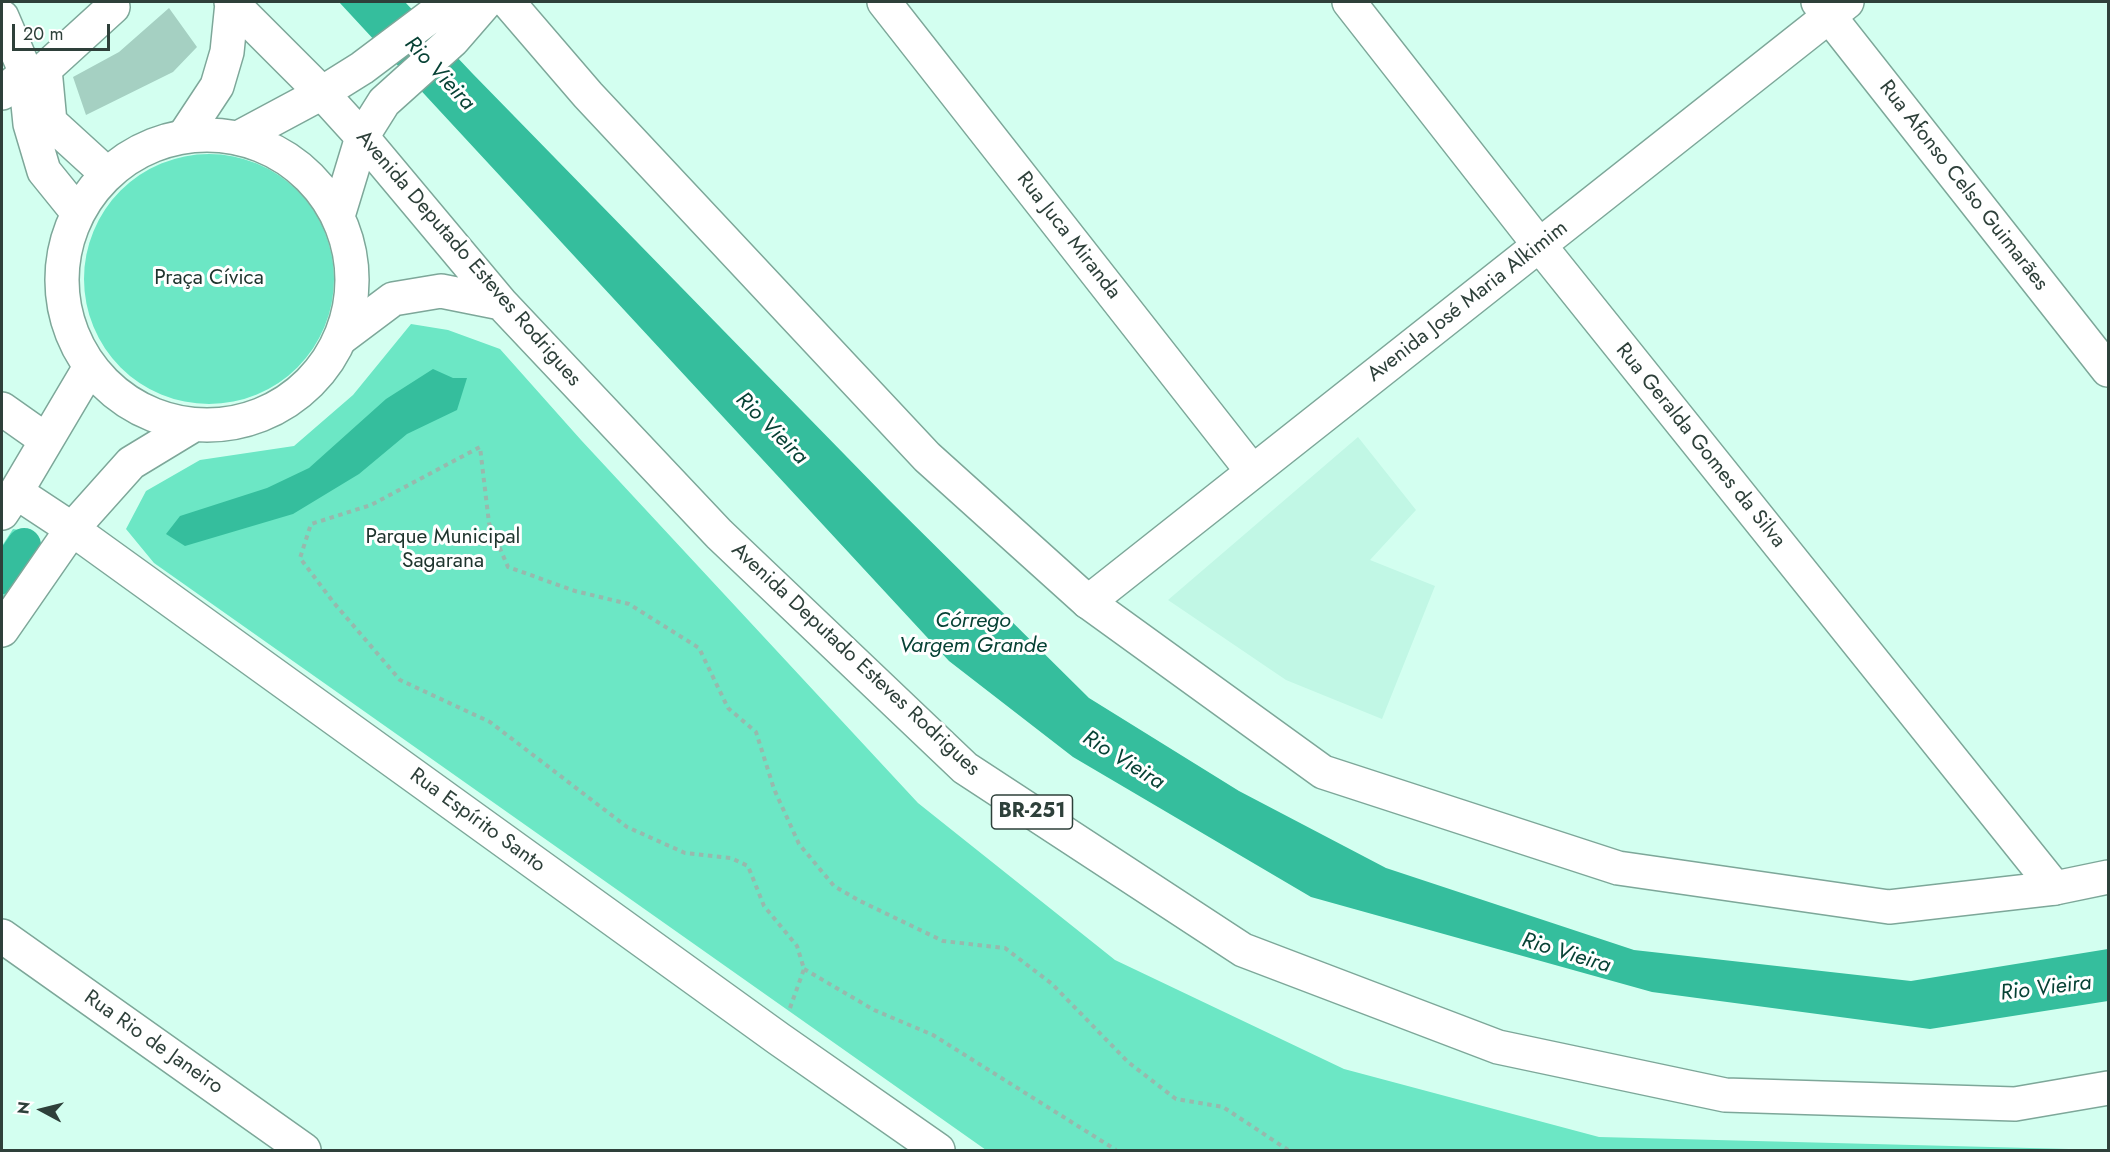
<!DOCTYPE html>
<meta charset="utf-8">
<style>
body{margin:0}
#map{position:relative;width:2110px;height:1152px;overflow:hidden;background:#d3fff0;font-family:Jost,sans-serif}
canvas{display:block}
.frame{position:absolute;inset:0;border:3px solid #2e403a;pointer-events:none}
.north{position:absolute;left:12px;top:1080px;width:60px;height:60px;-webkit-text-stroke:4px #fff;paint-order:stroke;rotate:277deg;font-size:16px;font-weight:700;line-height:24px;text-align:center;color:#2e403a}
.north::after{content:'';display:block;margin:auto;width:21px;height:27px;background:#2e403a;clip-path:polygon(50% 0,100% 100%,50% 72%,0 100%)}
.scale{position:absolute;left:12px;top:24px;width:98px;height:27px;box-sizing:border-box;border:3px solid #2e403a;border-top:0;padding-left:8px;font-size:18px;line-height:21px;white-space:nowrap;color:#2e403a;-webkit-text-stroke:4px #fff;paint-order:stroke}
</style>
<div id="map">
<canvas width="2110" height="1152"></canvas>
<div class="frame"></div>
<div class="north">N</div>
<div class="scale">20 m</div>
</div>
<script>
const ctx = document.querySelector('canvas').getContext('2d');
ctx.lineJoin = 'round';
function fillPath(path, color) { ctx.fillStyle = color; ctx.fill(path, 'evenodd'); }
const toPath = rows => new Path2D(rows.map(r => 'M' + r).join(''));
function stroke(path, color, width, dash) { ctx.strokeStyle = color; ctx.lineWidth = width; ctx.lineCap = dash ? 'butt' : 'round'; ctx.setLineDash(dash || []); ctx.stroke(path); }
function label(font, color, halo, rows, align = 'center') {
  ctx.font = font + ' Jost,sans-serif'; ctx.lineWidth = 6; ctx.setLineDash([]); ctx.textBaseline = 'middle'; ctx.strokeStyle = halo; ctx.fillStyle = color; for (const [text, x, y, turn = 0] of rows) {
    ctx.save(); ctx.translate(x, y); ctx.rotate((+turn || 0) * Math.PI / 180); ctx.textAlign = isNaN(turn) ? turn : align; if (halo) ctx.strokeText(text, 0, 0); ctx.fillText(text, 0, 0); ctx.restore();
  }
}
fillPath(toPath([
 [1358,437,1416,510,1370,560,1435,586,1382,719,1286,680,1168,600]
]), '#c1f7e5');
fillPath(toPath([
 '84 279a125 125 0 1 1 250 0a125 125 0 1 1-250 0Z',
 [411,324,448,330,500,349,581,440,918,803,1115,960,1344,1069,1599,1137,2108,1150,986,1150,154,563,126,529,146,491,200,460,294,446,353,395],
 [13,529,33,532,40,553,2,613,2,546]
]), '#6ce7c5');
fillPath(toPath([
 [339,2,405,2,472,73,887,498,1089,698,1239,791,1386,868,1634,950,1911,981,2108,949,2108,1001,1930,1029,1652,992,1311,897,1073,757,949,661],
 [433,369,453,378,467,378,457,410,407,434,359,474,293,514,185,546,166,534,180,516,267,488,309,468,386,399]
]), '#35be9d');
stroke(toPath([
 [2,577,24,545]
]), '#35be9d', 34);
fillPath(toPath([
 [169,8,197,47,173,72,86,115,73,77,119,52]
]), '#a5d0c2');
const minor = toPath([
 [884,2,1252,471],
 [1349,2,1540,246,2055,888],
 [1818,2,2108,370],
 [2,17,26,73,2,93],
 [27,94,30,124,44,171,78,213],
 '62 280a145 145 0 1 1 290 0a145 145 0 1 1-290 0Z',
 [238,138,322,93,362,68,435,13,464,2],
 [107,174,50,122,45,69,113,7],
 [338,216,362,137,384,102,453,40,486,2],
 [2,409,46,440],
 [16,492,72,529,779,1039,938,1150],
 [2,513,16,492,90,367],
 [1088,602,1847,2],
 [2,630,72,529,131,463,192,426],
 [2,936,304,1150]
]);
const major = toPath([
 [231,2,322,93,362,137,501,303,719,534,965,768,1243,950,1498,1047,1725,1095,2015,1104,2108,1088],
 [508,2,588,95,927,457,1088,602,1323,772,1618,868,1889,907,2055,888,2108,877],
 [184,136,217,86,227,52,232,3],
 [341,338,393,299,441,291,501,303]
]);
stroke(minor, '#7da799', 36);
stroke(major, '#7da799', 36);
stroke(toPath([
 [804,969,874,1010,933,1035,1116,1150],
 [790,1008,804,969,797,946,764,906,748,866,731,858,685,853,627,827,490,722,400,680,334,603,300,558,311,524,371,505,480,447,489,523,508,567,575,591,629,604,699,648,728,708,756,732,774,789,799,844,834,886,860,901,943,941,1005,948,1052,984,1128,1062,1176,1099,1223,1107,1288,1150]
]), '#97b9ad', 4, [4.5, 4.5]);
stroke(minor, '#fff', 33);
stroke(major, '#fff', 33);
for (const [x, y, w] of [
 [1032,812,81]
]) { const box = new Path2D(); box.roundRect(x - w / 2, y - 17, w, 34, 4.5); ctx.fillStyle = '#fff'; ctx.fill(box); stroke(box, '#2e403a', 1.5); }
label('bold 20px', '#2e403a', null, [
 ["BR-251",1032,812]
]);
label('21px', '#2e403a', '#fff', [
 ["Rua Afonso Celso Guimarães",1963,186,52],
 ["Rua Juca Miranda",1068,236,52],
 ["Avenida Deputado Esteves Rodrigues",468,259,49],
 ["Avenida José Maria Alkimim",1468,302,-38],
 ["Rua Geralda Gomes da Silva",1700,446,51],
 ["Avenida Deputado Esteves Rodrigues",855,660,43],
 ["Rua Espírito Santo",477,821,36],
 ["Rua Rio de Janeiro",153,1043,35]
]);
label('21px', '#1e342d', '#fff', [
 ["Praça Cívica",209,279],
 ["Parque Municipal",443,538],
 ["Sagarana",443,562]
]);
label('italic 22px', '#074235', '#fff', [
 ["Rio Vieira",439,74,47],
 ["Rio Vieira",771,429,45],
 ["Córrego",973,622],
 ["Vargem Grande",973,647],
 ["Rio Vieira",1123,761,32],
 ["Rio Vieira",1566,954,17],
 ["Rio Vieira",2046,989,-7]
]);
</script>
